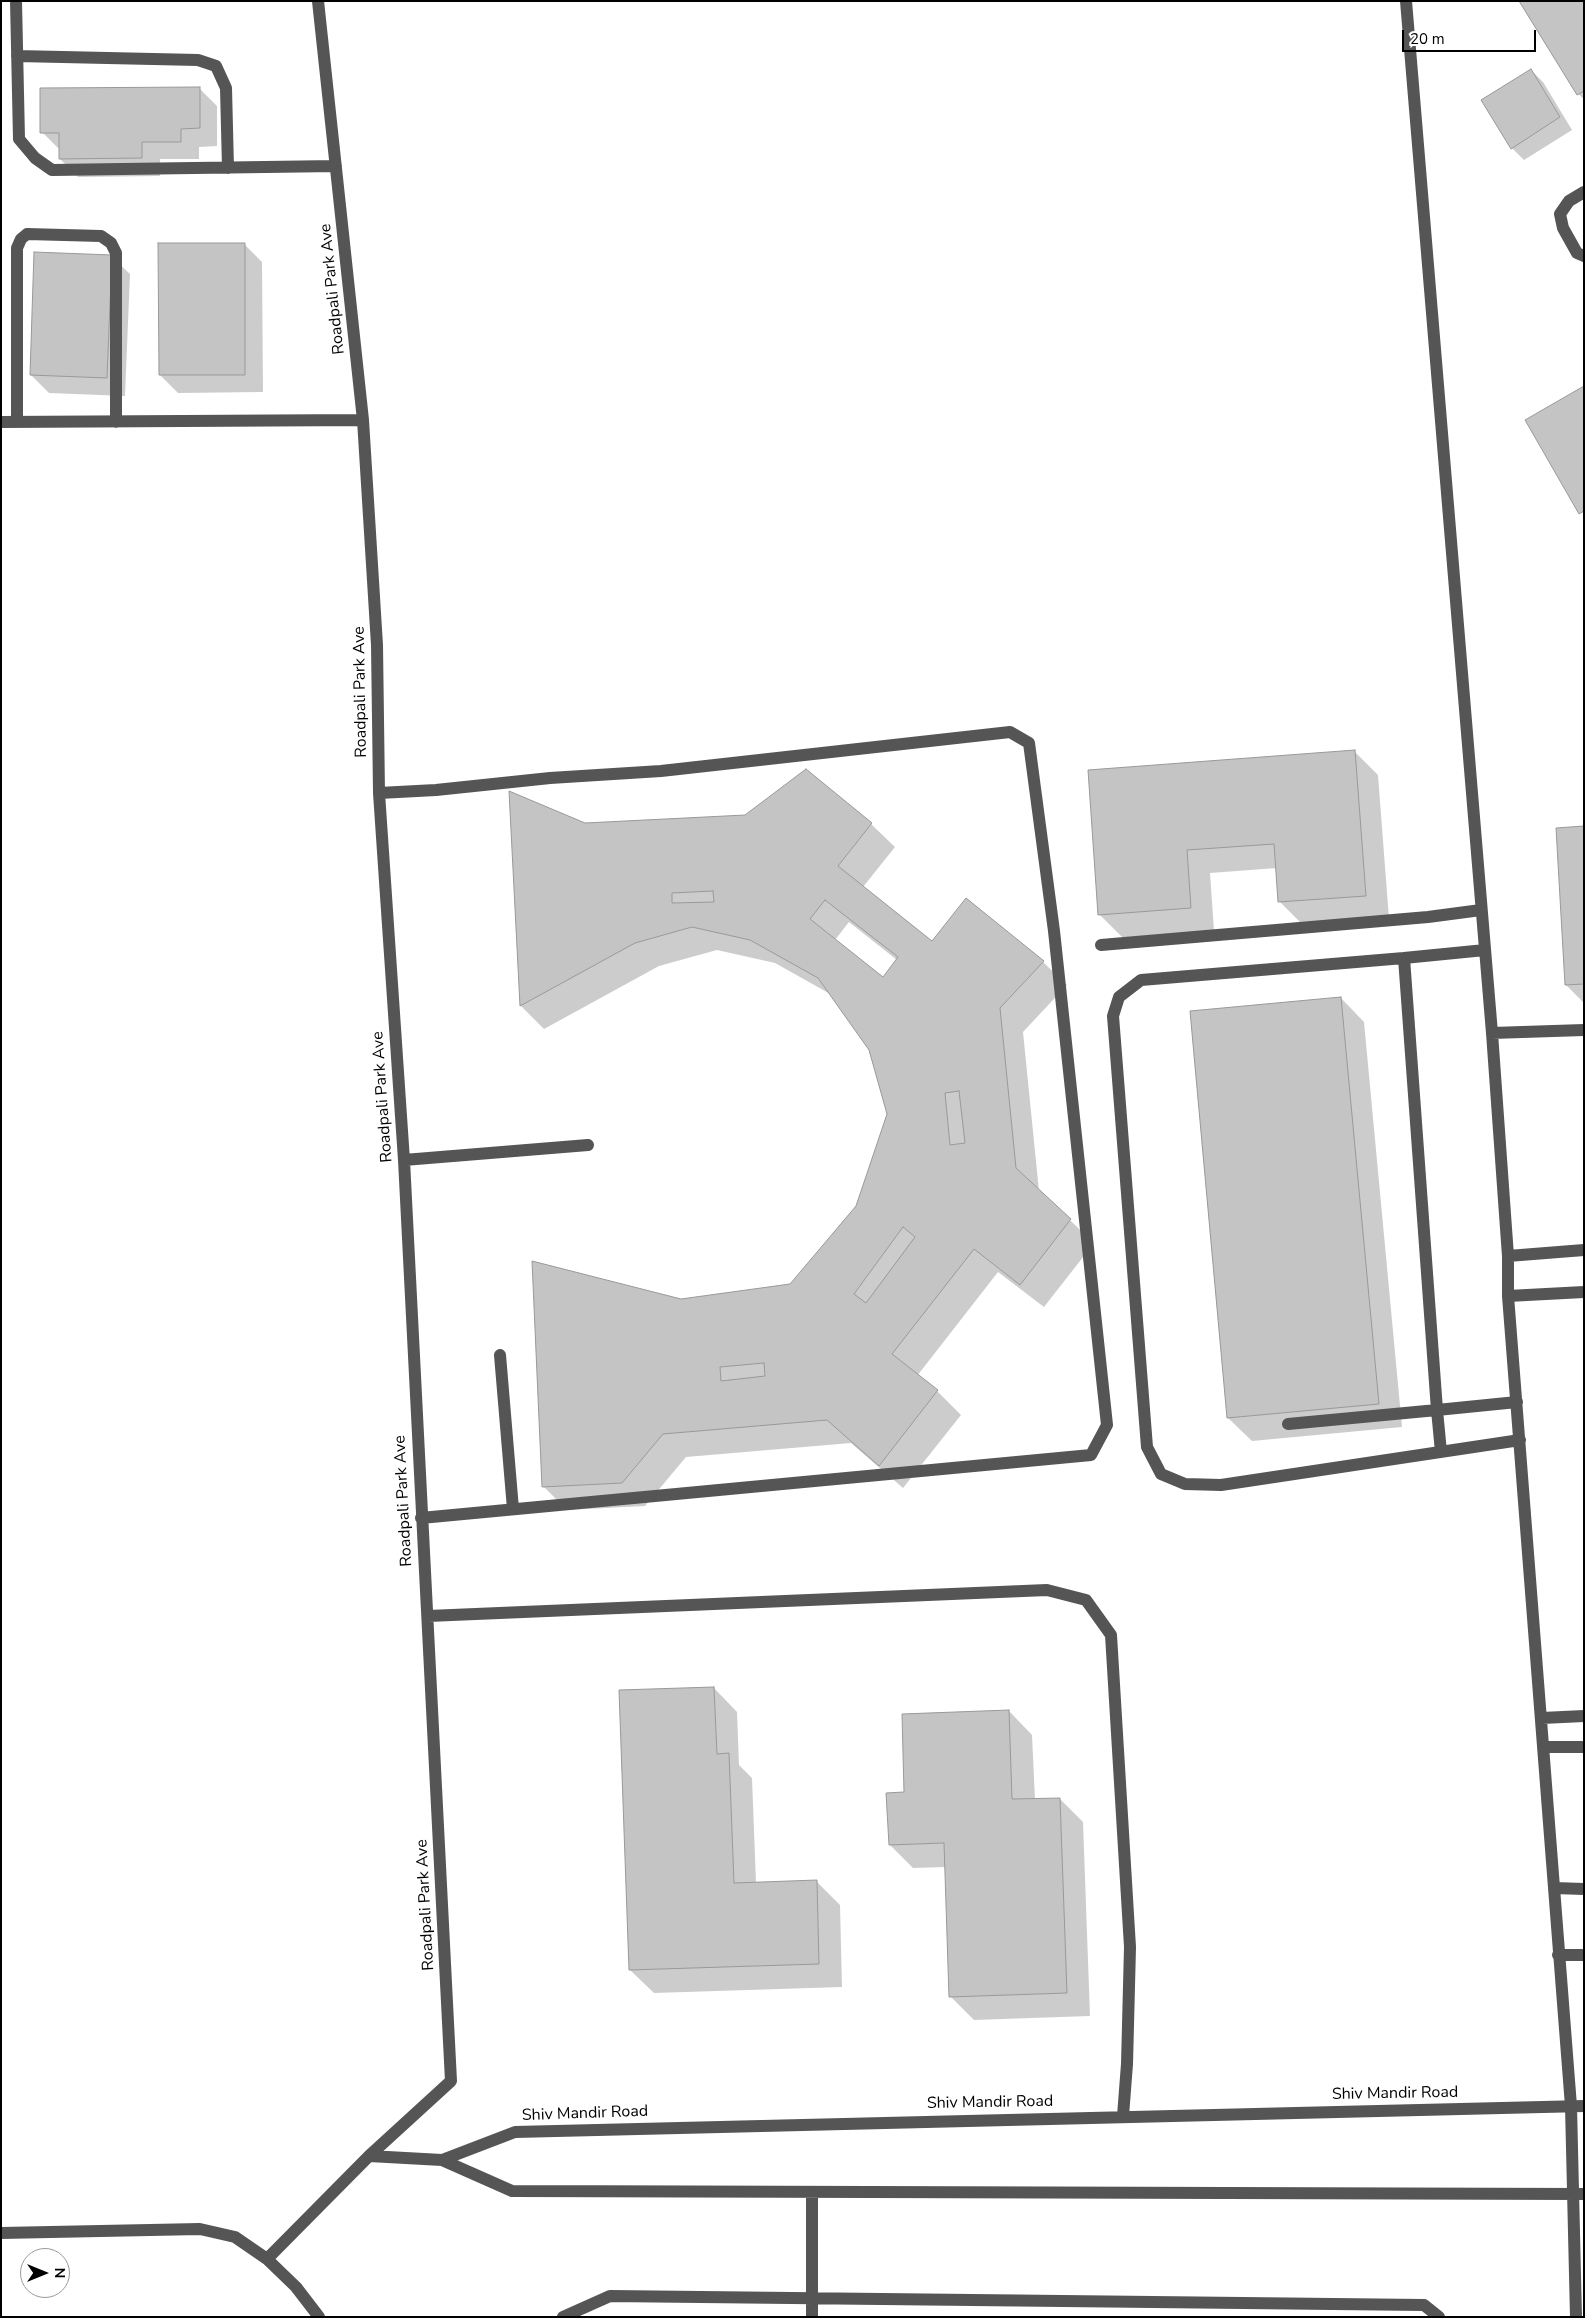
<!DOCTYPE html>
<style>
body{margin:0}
#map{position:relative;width:1585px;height:2318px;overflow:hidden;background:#fff;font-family:"Nunito Sans",sans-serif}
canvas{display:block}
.frame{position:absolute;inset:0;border:2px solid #000;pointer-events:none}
.north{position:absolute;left:20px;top:2248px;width:50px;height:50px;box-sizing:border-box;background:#fff;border:1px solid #999;border-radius:50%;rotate:90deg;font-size:14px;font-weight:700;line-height:20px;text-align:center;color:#000}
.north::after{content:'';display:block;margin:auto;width:18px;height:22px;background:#000;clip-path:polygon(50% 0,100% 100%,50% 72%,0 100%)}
.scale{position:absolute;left:1402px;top:30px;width:134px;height:22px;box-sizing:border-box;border:2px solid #000;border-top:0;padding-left:6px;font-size:15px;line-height:18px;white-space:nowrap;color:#000;-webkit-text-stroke:4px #fff;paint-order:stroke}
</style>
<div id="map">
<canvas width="1585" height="2318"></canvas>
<div class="frame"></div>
<div class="north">N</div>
<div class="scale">20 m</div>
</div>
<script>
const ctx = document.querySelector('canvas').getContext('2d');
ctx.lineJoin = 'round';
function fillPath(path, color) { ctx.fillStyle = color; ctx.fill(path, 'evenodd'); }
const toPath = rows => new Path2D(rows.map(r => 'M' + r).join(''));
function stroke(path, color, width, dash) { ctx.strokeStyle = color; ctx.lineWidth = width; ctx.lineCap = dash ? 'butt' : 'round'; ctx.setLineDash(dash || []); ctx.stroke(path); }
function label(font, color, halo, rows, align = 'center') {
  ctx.font = font + ' "Nunito Sans",sans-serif'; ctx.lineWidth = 5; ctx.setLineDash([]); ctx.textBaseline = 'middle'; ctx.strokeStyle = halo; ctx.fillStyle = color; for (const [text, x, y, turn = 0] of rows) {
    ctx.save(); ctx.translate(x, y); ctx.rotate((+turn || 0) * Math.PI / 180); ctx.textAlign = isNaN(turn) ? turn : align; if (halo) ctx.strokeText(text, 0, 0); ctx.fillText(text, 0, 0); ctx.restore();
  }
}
fillPath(toPath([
 [1584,1,1584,99,1578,94],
 [1531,70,1543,82,1572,130,1524,160,1512,148],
 [199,88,217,106,217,146,199,147,199,159,160,159,160,176,78,177,60,159,60,150,42,132],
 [244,244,262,262,263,392,178,393,160,375],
 [111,256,130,274,125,396,49,393,31,375],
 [1355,752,1378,775,1389,919,1303,925,1279,901,1277,868,1210,873,1214,931,1123,938,1099,914,1089,771],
 [511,793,585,824,871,824,895,847,863,887,932,942,966,900,1043,962,1067,985,1023,1032,1039,1191,1094,1243,1044,1307,998,1272,917,1376,937,1391,961,1415,903,1488,851,1443,686,1457,645,1506,567,1510,543,1486,681,1300,790,1285,857,1206,888,1114,870,1049,832,995,775,963,717,950,659,966,544,1029,521,1006],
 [849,922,897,960,884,979,835,940],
 [1584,827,1584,1003,1566,985],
 [1341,998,1364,1022,1402,1427,1252,1441,1228,1418],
 [714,1688,737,1712,739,1765,752,1778,756,1883,816,1881,840,1905,842,1987,654,1993,630,1970],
 [1009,1711,1032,1735,1035,1800,1060,1799,1083,1822,1090,2016,974,2020,950,1996,946,1867,913,1868,890,1845,905,1793]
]), '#0003');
const building = toPath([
 [1519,1,1584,1,1584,91,1577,95,1519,1],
 [1531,69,1560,117,1511,149,1481,100,1531,69],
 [200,87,200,128,181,129,181,142,142,142,142,158,59,159,59,133,40,133,40,88,200,87],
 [158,243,245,243,245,375,159,375,158,243],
 [34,252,112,255,107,378,30,375,34,252],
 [1584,386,1584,511,1579,514,1525,420,1584,386],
 [1355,750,1366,896,1278,902,1274,844,1187,850,1191,908,1098,915,1088,770,1355,750],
 [806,769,872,823,838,866,932,941,966,898,1044,961,1000,1008,1016,1168,1071,1219,1020,1285,974,1249,892,1354,938,1390,879,1466,827,1420,663,1434,622,1483,542,1487,532,1261,681,1299,790,1284,856,1206,887,1114,869,1050,818,978,750,940,692,927,635,943,520,1006,509,791,585,823,745,815,806,769],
 [713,891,714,902,672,903,672,893,713,891],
 [825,900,898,957,883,977,810,919,825,900],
 [959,1091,965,1143,950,1145,945,1093,959,1091],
 [903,1227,915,1237,866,1303,854,1294,903,1227],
 [764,1363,765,1376,721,1381,720,1367,764,1363],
 [1584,826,1584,984,1565,985,1556,828,1584,826],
 [1341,997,1379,1404,1227,1418,1190,1011,1341,997],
 [714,1687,717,1754,729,1753,734,1883,817,1880,819,1964,629,1970,619,1690,714,1687],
 [1009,1710,1012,1799,1060,1798,1067,1993,949,1997,944,1843,889,1845,886,1793,904,1792,902,1714,1009,1710]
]);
fillPath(building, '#c4c4c4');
stroke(building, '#999', 1);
stroke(toPath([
 [16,1,19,139,35,158,52,170,336,166],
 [1406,1,1492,1033,1508,1256,1508,1296,1571,2106,1576,2317],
 [17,56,198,60,216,66,226,88,228,168],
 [1584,192,1569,201,1560,214,1563,228,1577,253,1584,256],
 [1,422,363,420],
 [17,422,17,248,21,239,27,234,101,236,111,243,116,253,116,422],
 [379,793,436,790,550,778,661,771,1010,732,1029,743,1054,931,1107,1425,1091,1455,421,1518],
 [1101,945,1428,917,1481,910],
 [1485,950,1404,958,1437,1410,1517,1402],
 [1404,958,1141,980,1119,997,1113,1016,1147,1447,1161,1474,1185,1484,1221,1485,1520,1440],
 [1492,1033,1584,1030],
 [404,1160,588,1145],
 [1508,1256,1584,1250],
 [1508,1296,1584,1292],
 [500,1355,513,1509],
 [1288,1424,1437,1410,1441,1452],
 [428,1616,1047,1590,1086,1600,1111,1635,1130,1947,1127,2064,1123,2116],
 [1542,1718,1584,1716],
 [1543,1747,1584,1747],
 [1554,1888,1584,1889],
 [1558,1955,1584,1955],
 [369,2156,442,2160,512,2191,1584,2194],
 [442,2160,515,2132,1584,2106],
 [812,2192,812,2317],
 [1,2233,200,2229,235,2237,267,2259,369,2156,451,2081,404,1160,379,793,377,645,363,420,318,1],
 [267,2259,296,2287,319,2317],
 [563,2317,610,2296,1424,2305,1439,2317]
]), '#555', 12);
label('16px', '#000', '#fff', [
 ["Roadpali Park Ave",333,289,-96],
 ["Roadpali Park Ave",361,692,-91],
 ["Roadpali Park Ave",383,1097,-94],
 ["Roadpali Park Ave",404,1501,-93],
 ["Roadpali Park Ave",426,1905,-93],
 ["Shiv Mandir Road",1395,2094,-1],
 ["Shiv Mandir Road",990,2103,-1],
 ["Shiv Mandir Road",585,2114,-2]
]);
</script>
